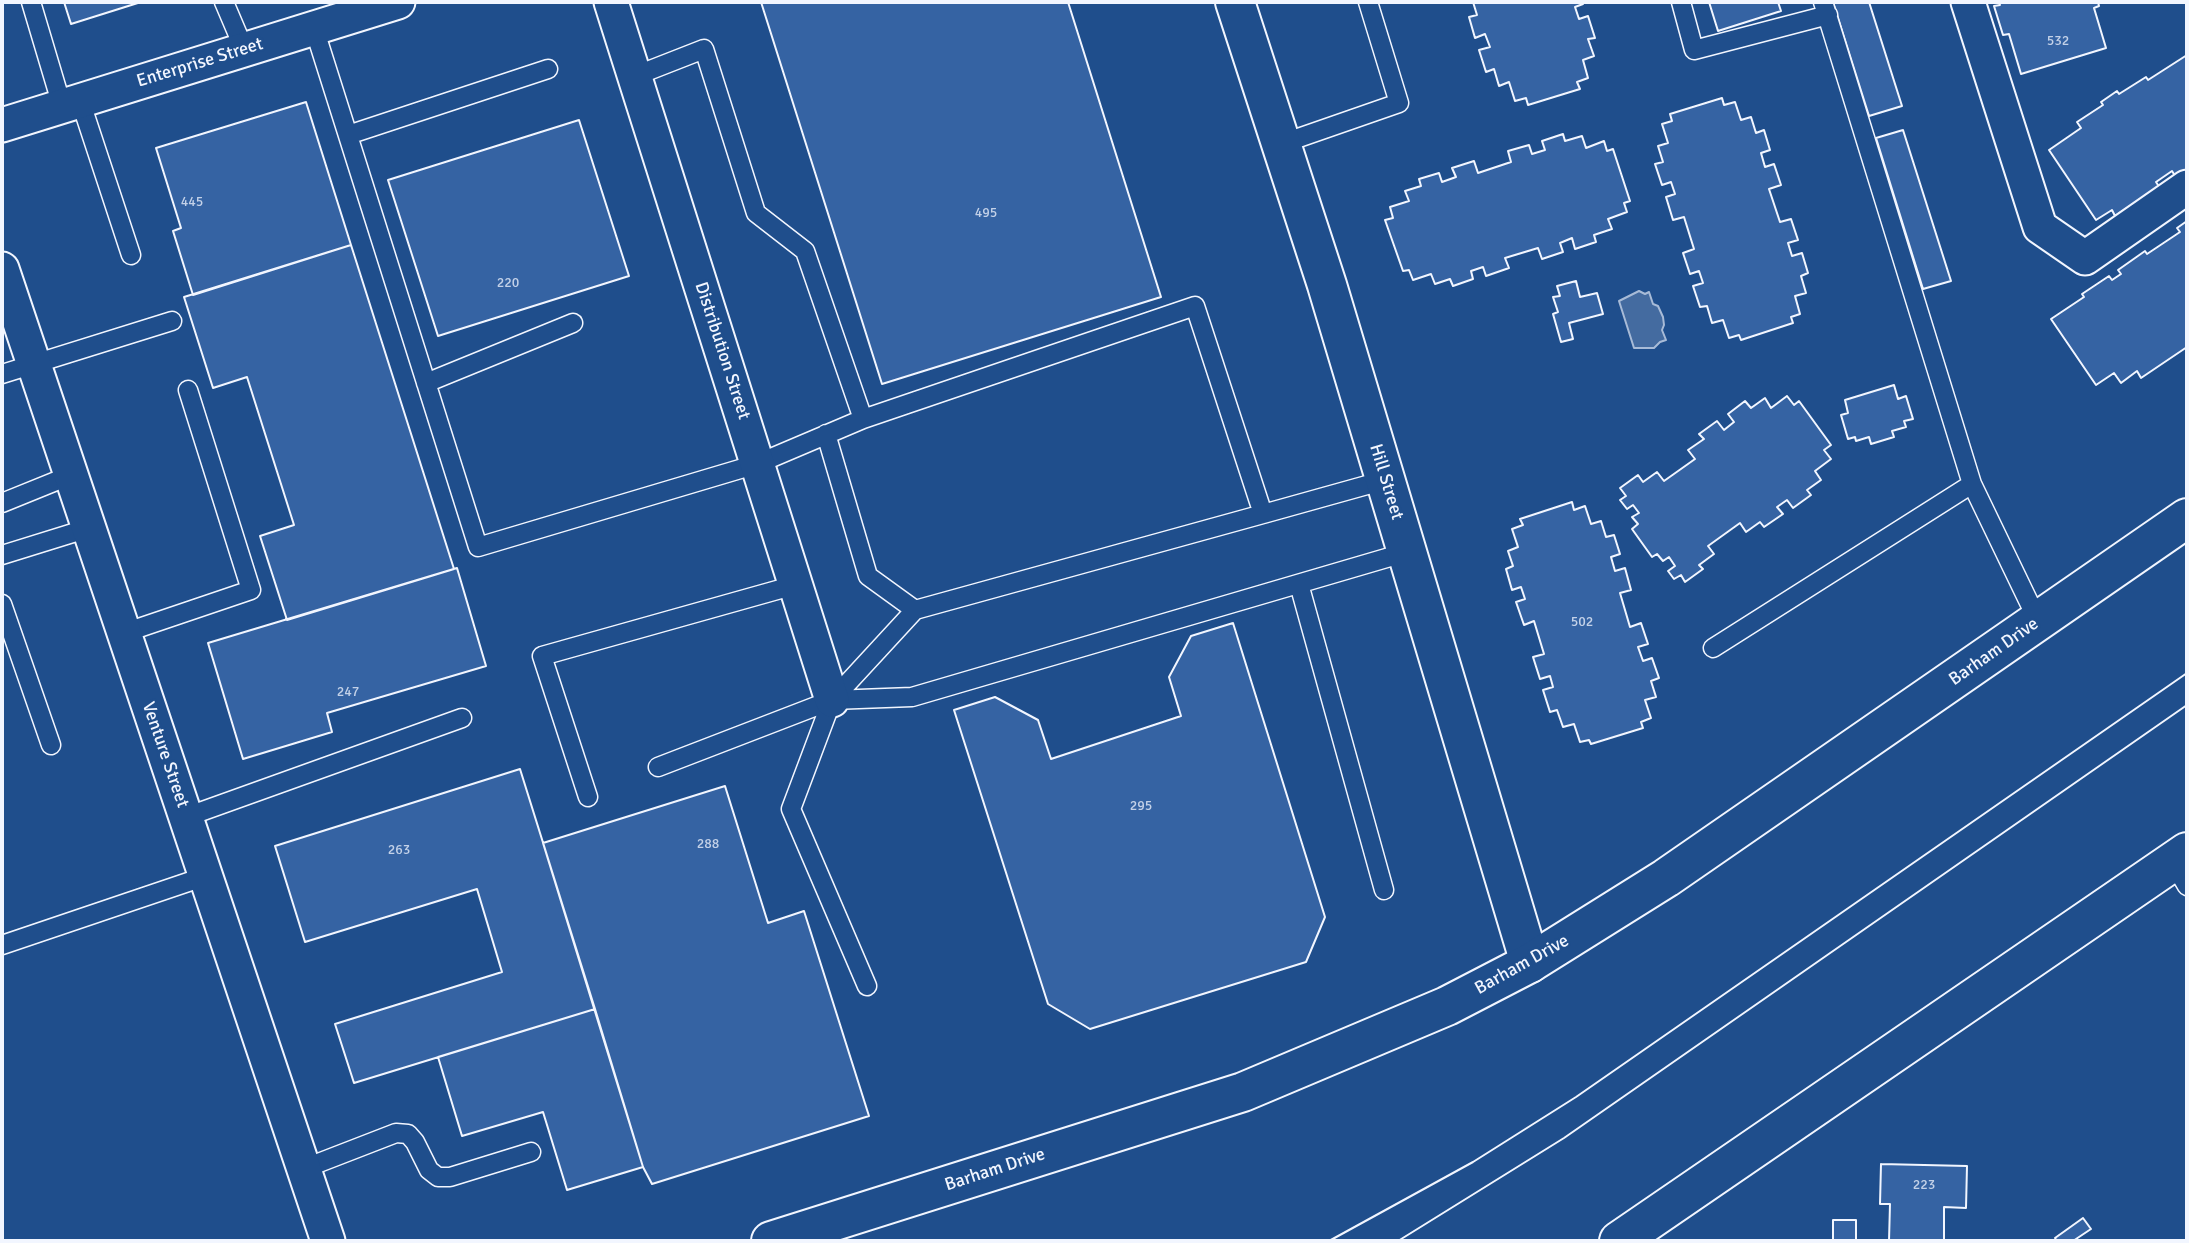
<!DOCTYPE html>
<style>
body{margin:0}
#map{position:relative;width:2189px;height:1243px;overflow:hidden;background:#1f4e8c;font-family:Signika,sans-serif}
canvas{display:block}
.frame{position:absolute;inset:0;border:4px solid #f2f6ff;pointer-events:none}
</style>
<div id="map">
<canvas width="2189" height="1243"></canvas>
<div class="frame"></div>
</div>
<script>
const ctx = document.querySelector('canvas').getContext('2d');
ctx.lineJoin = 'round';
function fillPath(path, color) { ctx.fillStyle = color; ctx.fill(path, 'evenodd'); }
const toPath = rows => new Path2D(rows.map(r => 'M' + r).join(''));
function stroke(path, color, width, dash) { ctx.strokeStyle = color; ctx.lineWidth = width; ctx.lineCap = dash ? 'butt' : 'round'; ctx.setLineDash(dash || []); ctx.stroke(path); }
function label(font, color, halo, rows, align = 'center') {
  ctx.font = font + ' Signika,sans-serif'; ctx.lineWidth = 5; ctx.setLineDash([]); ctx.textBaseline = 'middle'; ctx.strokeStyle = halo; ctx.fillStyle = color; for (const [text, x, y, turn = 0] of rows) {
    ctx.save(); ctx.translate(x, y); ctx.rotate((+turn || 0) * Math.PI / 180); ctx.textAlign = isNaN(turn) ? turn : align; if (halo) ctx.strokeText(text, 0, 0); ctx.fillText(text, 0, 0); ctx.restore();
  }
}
const water = toPath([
 [1639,291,1645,294,1649,292,1653,304,1658,306,1663,317,1664,325,1662,330,1666,340,1660,342,1654,348,1634,348,1619,301,1639,291]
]);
fillPath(water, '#446ba0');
stroke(water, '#a8bbd7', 2);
const building = toPath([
 [64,2,141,2,71,24,64,2],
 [761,2,1068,2,1161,297,882,384,761,2],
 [1473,2,1583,2,1583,4,1575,7,1579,19,1588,16,1595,38,1588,39,1594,56,1583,60,1588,78,1577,82,1580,89,1528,105,1526,98,1515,101,1509,82,1499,86,1494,69,1486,72,1479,50,1490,47,1485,34,1475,38,1469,17,1477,15,1473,2],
 [1709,2,1778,2,1781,11,1718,31,1709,2],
 [1833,2,1869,2,1902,106,1869,116,1833,2],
 [1999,2,2098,2,2099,6,2094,8,2106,48,2021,74,2009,34,2003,35,1994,6,2000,5,1999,2],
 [2187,55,2187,173,2177,179,2172,171,2156,182,2162,191,2136,209,2133,204,2115,216,2112,210,2096,220,2049,150,2081,128,2077,122,2103,105,2101,102,2117,91,2119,94,2146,77,2148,80,2187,55],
 [1722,98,1724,105,1735,102,1741,120,1751,117,1756,133,1764,130,1770,150,1761,153,1765,167,1774,164,1781,185,1769,189,1780,222,1791,219,1798,240,1788,243,1792,256,1802,253,1808,273,1801,276,1806,293,1795,296,1800,314,1791,317,1793,323,1741,340,1739,335,1729,338,1723,320,1712,323,1707,306,1700,307,1693,286,1703,283,1699,271,1690,274,1683,253,1694,249,1684,217,1673,220,1666,197,1675,194,1671,182,1662,185,1655,164,1663,162,1658,146,1668,143,1662,124,1672,121,1670,114,1722,98],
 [306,102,351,245,193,295,173,231,181,228,156,148,306,102],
 [579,120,629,276,438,336,388,180,579,120],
 [1903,130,1951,281,1923,289,1876,138,1903,130],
 [1563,134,1565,141,1582,136,1586,148,1604,141,1607,151,1613,149,1630,201,1624,203,1627,212,1608,219,1612,229,1594,235,1596,242,1575,249,1572,238,1560,243,1563,252,1542,259,1538,248,1505,258,1509,268,1486,276,1483,267,1471,271,1473,279,1453,286,1450,279,1435,284,1431,274,1413,280,1409,270,1403,271,1385,220,1393,218,1390,207,1409,201,1405,191,1421,186,1419,179,1439,173,1442,182,1456,177,1452,168,1474,161,1478,173,1511,162,1508,151,1529,145,1532,154,1545,150,1542,141,1563,134],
 [2187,221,2187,347,2141,378,2137,371,2121,383,2114,373,2096,385,2051,319,2084,297,2082,294,2109,276,2112,280,2121,274,2118,270,2145,251,2147,254,2180,232,2177,228,2187,221],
 [351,245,454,569,287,620,260,536,294,525,247,377,213,388,184,297,351,245],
 [1576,281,1580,297,1597,293,1603,314,1569,323,1573,339,1561,342,1553,314,1558,312,1553,297,1560,296,1557,286,1576,281],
 [1894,385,1898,399,1906,396,1913,419,1904,421,1906,427,1892,431,1894,437,1871,444,1869,437,1856,441,1855,437,1848,439,1841,415,1848,413,1845,400,1894,385],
 [1787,396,1794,405,1799,401,1831,445,1824,450,1831,459,1815,471,1821,480,1807,490,1811,495,1793,508,1787,500,1777,507,1783,514,1764,527,1760,522,1746,532,1740,523,1708,546,1714,554,1699,565,1703,569,1685,582,1681,575,1674,579,1668,571,1675,566,1669,557,1663,561,1657,554,1652,557,1632,529,1638,524,1632,517,1639,513,1633,505,1627,509,1620,500,1626,496,1620,488,1638,475,1643,482,1657,472,1664,481,1695,459,1688,450,1704,439,1699,434,1717,421,1724,430,1734,422,1728,414,1745,401,1751,408,1765,398,1771,408,1787,396],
 [1572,502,1574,510,1585,506,1591,524,1601,521,1606,537,1614,535,1620,554,1611,557,1615,571,1625,568,1631,590,1620,593,1630,627,1641,623,1648,644,1638,647,1643,661,1652,658,1659,678,1651,681,1656,697,1645,700,1651,718,1641,722,1643,728,1591,744,1589,740,1580,742,1574,724,1563,727,1557,710,1550,712,1543,690,1553,687,1550,676,1540,679,1533,657,1544,654,1534,621,1524,625,1516,602,1525,599,1521,587,1512,590,1506,569,1513,566,1508,551,1518,547,1512,529,1523,525,1520,519,1572,502],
 [457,568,486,666,327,713,332,732,243,759,208,643,457,568],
 [1233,623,1325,917,1306,962,1090,1029,1048,1004,954,710,995,697,1038,720,1051,759,1181,716,1169,677,1191,636,1233,623],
 [520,769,595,1009,354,1083,335,1024,502,972,477,889,305,942,275,846,520,769],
 [725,786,768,923,804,911,869,1116,652,1184,643,1167,543,843,725,786],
 [595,1009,643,1167,567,1190,543,1112,462,1136,438,1057,595,1009],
 [1881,1164,1967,1166,1966,1208,1944,1207,1944,1241,1889,1241,1890,1204,1880,1204,1881,1164],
 [2083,1218,2091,1229,2073,1241,2057,1241,2055,1238,2083,1218],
 [1833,1220,1856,1220,1856,1241,1833,1241,1833,1220]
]);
fillPath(building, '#3563a3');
stroke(building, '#f2f6ff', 2);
const service = toPath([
 [31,2,62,106],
 [224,2,244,49],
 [1681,2,1694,50,1828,15],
 [1823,2,1972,484,2038,621],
 [314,28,478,547,757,464,863,419,805,251,756,213,704,49,635,76],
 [80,100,131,255],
 [348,135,548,69],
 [1281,144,1399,103,1368,2],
 [2,374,172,321],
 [426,383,573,323],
 [863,419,1195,306,1263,514,1385,480],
 [826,434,868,576,915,610],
 [2,503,71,475],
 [2,555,89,528],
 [1299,584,1384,890],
 [2,604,51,745],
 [124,633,251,590,188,390],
 [1713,648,1972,484],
 [658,767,832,700,912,697,1407,552],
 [588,797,542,656,795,585],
 [186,817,462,718],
 [2173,862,2187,886],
 [2,945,206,876],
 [867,986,791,809,832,700,915,610,1263,514],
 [303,1169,396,1133,408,1134,415,1142,429,1170,438,1177,450,1177,531,1152]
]);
const minor = toPath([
 [611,2,832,700],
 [1968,2,2040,227,2085,258,2187,187],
 [2,125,398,2],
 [2,269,328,1241]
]);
const tertiary = toPath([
 [1235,2,1327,285,1530,963],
 [1619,1241,2187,852]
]);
const secondary = toPath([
 [771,1241,1243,1092,1447,1006,1530,963,1666,878,2187,518]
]);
stroke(service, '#f2f6ff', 21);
stroke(minor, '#f2f6ff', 37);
stroke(tertiary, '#f2f6ff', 42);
stroke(secondary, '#f2f6ff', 42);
stroke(service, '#1f4e8c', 18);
stroke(minor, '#1f4e8c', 33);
stroke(tertiary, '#1f4e8c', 38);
stroke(secondary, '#1f4e8c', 38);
stroke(toPath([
 [1329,1241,1473,1162,1576,1097,2187,673],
 [1398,1241,1564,1138,2187,705]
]), '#f2f6ff', 2);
label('14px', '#c3d1e8', null, [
 ["532",2058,41],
 ["445",192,202],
 ["495",986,213],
 ["220",508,283],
 ["502",1582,622],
 ["247",348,692],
 ["295",1141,806],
 ["288",708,844],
 ["263",399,850],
 ["223",1924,1185]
]);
label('18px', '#f2f6ff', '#1f4e8c', [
 ["Enterprise Street",200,63,-17],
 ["Distribution Street",722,351,72],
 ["Hill Street",1386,482,73],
 ["Barham Drive",1994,652,-35],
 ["Venture Street",165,755,71],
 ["Barham Drive",1522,965,-29],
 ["Barham Drive",995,1170,-18]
]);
</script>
